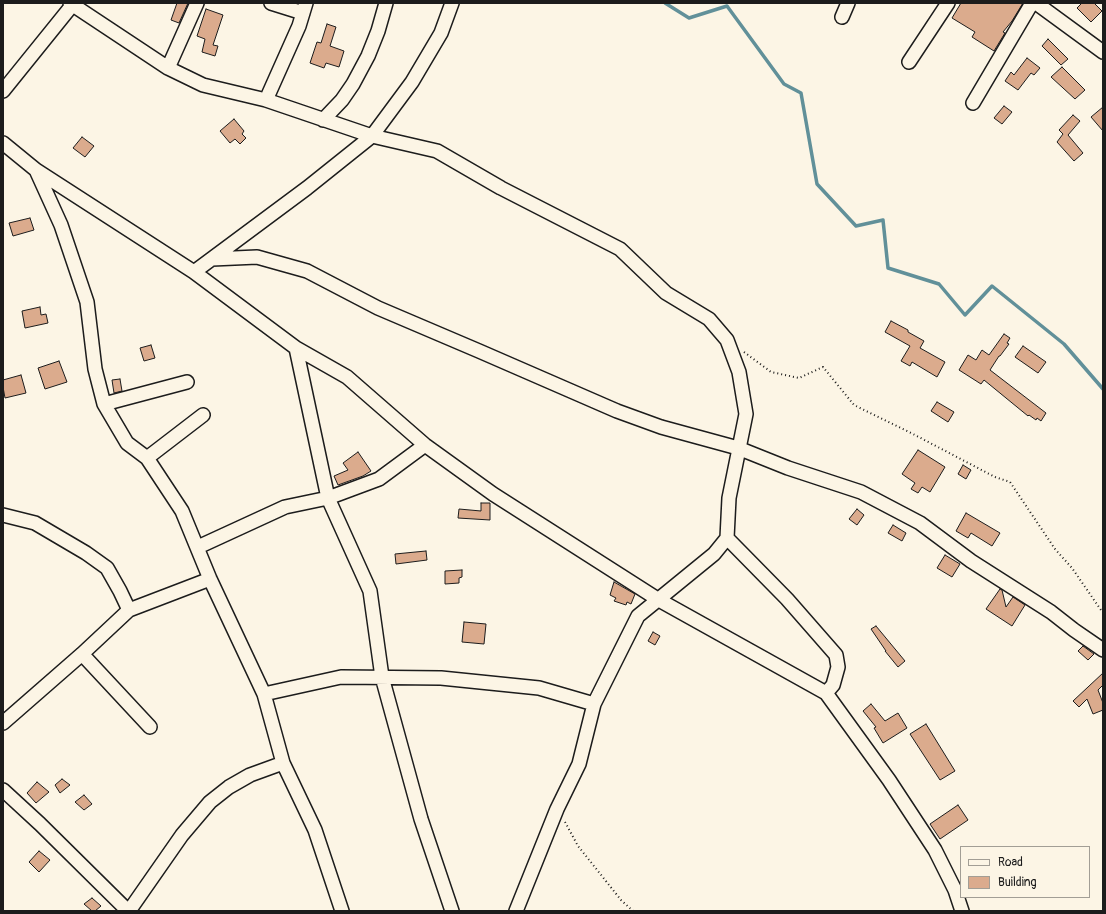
<!DOCTYPE html>
<style>
body{margin:0}
#map{position:relative;width:1106px;height:914px;overflow:hidden;background:#fcf5e5;font-family:Pangolin,sans-serif}
canvas{display:block}
.frame{position:absolute;inset:0;border:4px solid #1c1c1c;pointer-events:none}
.legend{position:absolute;left:960px;top:846px;width:130px;height:52px;box-sizing:border-box;background:#fcf5e5;border:1px solid #a29e95;margin:0;padding:5px 7px;list-style:none;font-size:12px;color:#1c1c1c}
.legend li{display:flex;align-items:center;gap:8px;height:20px}
.legend b{width:20px;border:1px solid #a29e95}
</style>
<div id="map">
<canvas width="1106" height="914"></canvas>
<div class="frame"></div>
<ul class="legend">
<li><b style="height:5px;background:#fcf5e5"></b>Road</li>
<li><b style="height:11px;background:#dbab8d"></b>Building</li>
</ul>
</div>
<script>
const ctx = document.querySelector('canvas').getContext('2d');
ctx.lineJoin = 'round';
const toPath = rows => new Path2D(rows.map(r => 'M' + r).join(''));
function stroke(path, color, width, dash) { ctx.strokeStyle = color; ctx.lineWidth = width; ctx.lineCap = dash ? 'butt' : 'round'; ctx.setLineDash(dash || []); ctx.stroke(path); }
function fillPath(path, color) { ctx.fillStyle = color; ctx.fill(path, 'evenodd'); }
stroke(toPath([
 [665,3,689,18,727,6,784,84,801,93,817,184,856,226,883,220,888,268,939,284,965,315,992,286,1064,344,1103,389]
]), '#619099', 3.5);
const building = toPath([
 [177,3,188,3,179,23,171,20,177,3],
 [961,3,1023,3,1012,21,1003,32,1005,33,994,51,972,37,975,32,952,18,961,3],
 [1082,3,1094,3,1102,11,1091,22,1077,8,1082,3],
 [206,9,223,15,213,45,218,46,215,56,202,52,205,39,197,36,206,9],
 [327,24,336,27,330,46,344,51,339,67,326,63,324,68,310,63,317,42,321,43,327,24],
 [1048,39,1068,59,1061,65,1042,46,1048,39],
 [1027,58,1040,68,1034,75,1031,73,1018,90,1005,81,1011,72,1014,75,1027,58],
 [1062,67,1085,90,1075,99,1051,77,1062,67],
 [1004,106,1012,112,1002,124,994,118,1004,106],
 [1103,107,1103,131,1091,117,1103,107],
 [1073,115,1080,121,1068,135,1083,153,1074,161,1057,142,1063,134,1059,130,1073,115],
 [234,119,244,131,242,134,246,138,240,144,235,139,230,143,220,131,234,119],
 [82,137,94,146,85,157,73,148,82,137],
 [30,218,34,230,13,236,9,223,30,218],
 [40,307,41,315,46,314,48,323,25,328,22,311,40,307],
 [891,321,908,330,908,332,924,341,920,348,945,362,937,377,912,362,910,366,901,361,910,346,885,332,891,321],
 [1004,334,1010,338,1007,343,1009,344,1000,356,999,356,990,370,1046,413,1041,421,1037,418,1036,420,1029,415,1028,416,984,380,981,384,959,370,968,355,976,360,982,350,989,355,1004,334],
 [151,345,155,358,144,361,140,348,151,345],
 [1023,346,1046,362,1038,373,1015,357,1023,346],
 [59,361,67,382,45,389,38,368,59,361],
 [21,375,26,393,5,398,3,387,3,380,21,375],
 [120,379,122,391,114,393,112,380,120,379],
 [937,402,954,412,948,422,931,411,937,402],
 [918,450,945,467,930,492,922,487,918,493,911,489,915,483,902,474,918,450],
 [358,452,371,471,363,476,338,485,334,476,348,470,343,463,358,452],
 [963,465,971,470,966,479,958,474,963,465],
 [481,503,490,503,490,520,458,518,459,509,481,511,481,503],
 [857,509,864,515,857,525,849,519,857,509],
 [966,513,1000,533,992,546,971,533,968,538,956,531,966,513],
 [893,525,906,533,902,541,888,533,893,525],
 [426,551,427,560,396,564,395,554,426,551],
 [945,555,960,564,952,577,937,568,945,555],
 [462,570,462,577,459,578,459,583,445,584,445,571,462,570],
 [614,582,635,594,631,604,627,602,626,605,614,601,616,598,610,595,614,582],
 [1000,589,1002,590,1006,607,1013,597,1025,605,1012,626,986,609,1000,589],
 [464,622,486,624,484,644,462,642,464,622],
 [876,626,905,661,898,667,885,651,886,651,871,629,876,626],
 [653,632,660,636,655,645,648,641,653,632],
 [1083,646,1094,654,1088,660,1078,651,1083,646],
 [1103,673,1103,685,1098,690,1103,703,1103,710,1093,714,1087,699,1079,707,1073,701,1103,673],
 [871,704,885,721,898,713,907,728,883,743,874,728,876,727,863,711,871,704],
 [926,724,955,771,940,780,910,734,926,724],
 [62,779,70,785,60,793,55,785,62,779],
 [37,782,49,792,36,803,27,793,37,782],
 [84,795,92,804,84,810,75,802,84,795],
 [958,805,968,820,940,839,930,824,958,805],
 [39,851,50,860,39,872,29,862,39,851],
 [92,898,101,906,95,911,92,911,84,904,92,898]
]);
fillPath(building, '#dbab8d');
stroke(building, '#1c1c1c', 1);
const minor = toPath([
 [70,3,168,68,203,85,266,100,372,136,437,151,501,188,620,249,666,293,709,319,727,340,739,372,746,414,729,498,727,538,714,554,638,616,594,704,579,764,557,809,516,911],
 [271,3,303,13],
 [1036,3,1103,52],
 [842,17,848,3],
 [909,62,948,3],
 [168,68,197,3],
 [3,91,74,3],
 [266,100,299,26,306,3],
 [973,103,1032,3],
 [323,120,342,100,353,84,368,56,378,31,386,3],
 [3,143,36,170,194,272,296,348,347,377,425,445,493,494,659,600,826,693,889,780,935,850,955,890,962,911],
 [36,170,61,225,87,302,95,369,104,404,127,443,147,458,182,511,210,579,264,694,283,763,315,830,342,911],
 [212,259,257,257,307,271,378,308,479,351,617,411,661,427,738,448,788,468,861,492,920,523,971,561,1051,612,1074,630,1103,650],
 [194,272,307,188,372,136,412,82,441,33,452,3],
 [296,348,328,498,370,591,382,677,421,819,452,911],
 [104,404,187,382],
 [147,458,203,415],
 [3,515,35,523,86,553,107,568,120,591,129,610],
 [727,538,787,599,836,655,838,667,833,685,826,693],
 [198,547,285,507,328,498,379,479,425,445],
 [82,654,150,727],
 [264,694,341,677,441,678,539,688,594,704],
 [3,723,82,654,129,610,210,579],
 [3,790,40,824,128,911],
 [129,911,182,835,210,802,229,787,250,775,283,763]
]);
stroke(minor, '#1c1c1c', 16);
stroke(toPath([
 [744,352,771,372,799,378,823,367,854,405,913,434,995,477,1010,482,1055,549,1072,568,1103,613],
 [565,822,578,846,621,900,633,911]
]), '#1c1c1c', 2, [1, 3]);
stroke(minor, '#fcf5e5', 13);
</script>
